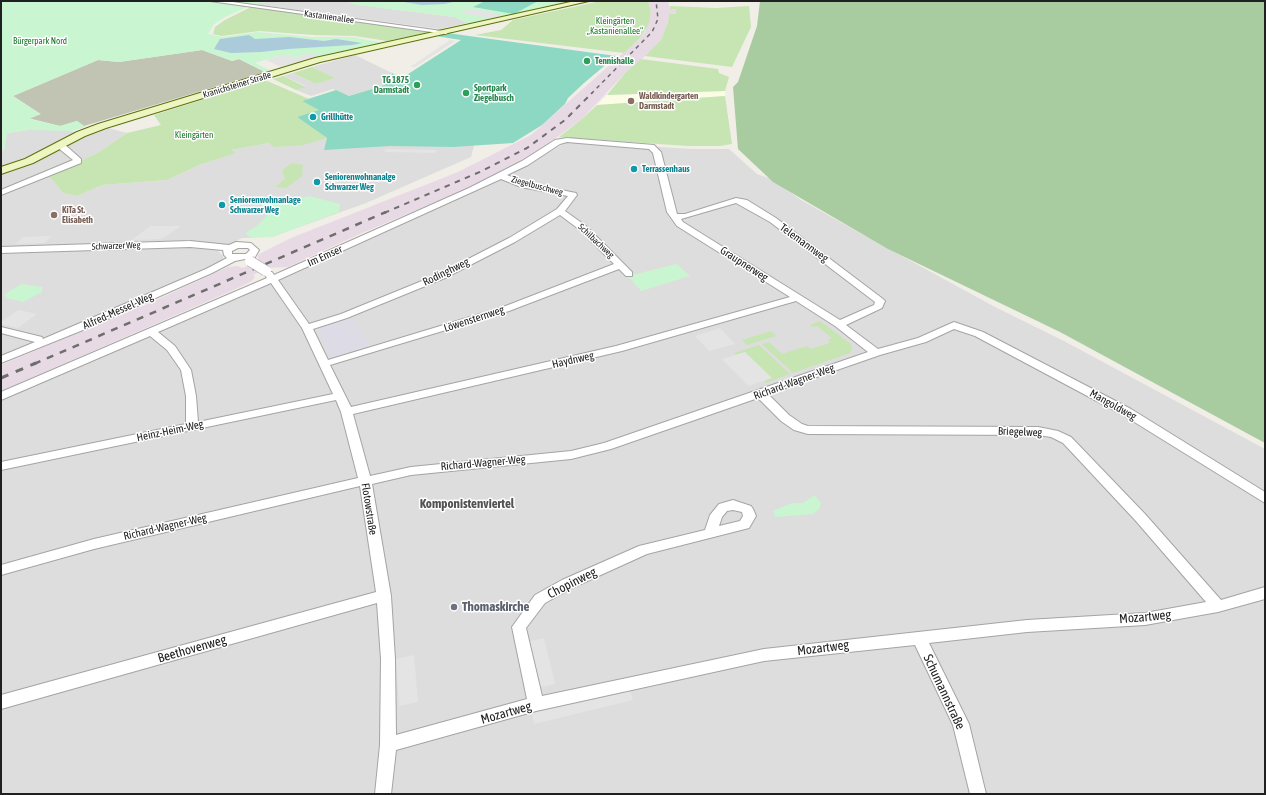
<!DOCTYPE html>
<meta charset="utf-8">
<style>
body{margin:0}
#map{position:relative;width:1266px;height:795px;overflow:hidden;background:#f0eee7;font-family:"Asap Condensed",sans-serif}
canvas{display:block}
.frame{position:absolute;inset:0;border:2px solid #202020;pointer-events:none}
</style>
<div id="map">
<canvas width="1266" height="795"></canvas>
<div class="frame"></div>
</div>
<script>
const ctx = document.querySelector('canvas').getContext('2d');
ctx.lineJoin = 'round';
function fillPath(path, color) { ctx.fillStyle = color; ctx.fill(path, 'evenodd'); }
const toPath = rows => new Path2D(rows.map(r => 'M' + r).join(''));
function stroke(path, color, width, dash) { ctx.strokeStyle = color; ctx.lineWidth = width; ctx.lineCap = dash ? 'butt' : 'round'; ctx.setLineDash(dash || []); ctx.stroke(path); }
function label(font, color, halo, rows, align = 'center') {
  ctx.font = font + ' "Asap Condensed",sans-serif'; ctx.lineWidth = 3; ctx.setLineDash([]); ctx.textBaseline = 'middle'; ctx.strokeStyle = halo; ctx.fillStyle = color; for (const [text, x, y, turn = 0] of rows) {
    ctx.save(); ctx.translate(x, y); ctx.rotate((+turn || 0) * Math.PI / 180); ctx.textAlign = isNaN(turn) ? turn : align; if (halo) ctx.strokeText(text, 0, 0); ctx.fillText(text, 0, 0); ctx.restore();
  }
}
fillPath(toPath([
 [274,1,346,1,359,5,455,17,467,23,440,29,253,4],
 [355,55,392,73,392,77,388,84,349,96,333,89,311,96,296,90,306,86,283,76,293,73,316,84,334,78,312,67],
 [104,127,127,133,99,152,49,176,63,193,77,196,102,185,167,180,199,165,235,153,231,150,269,143,327,138,478,130,471,157,366,203,272,237,242,238,218,251,223,256,223,261,167,287,1,358,1,151,4,150,7,133,28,130,65,130,86,134],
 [574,142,692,149,729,149,757,174,771,179,801,200,889,249,995,307,1062,340,1265,449,1265,794,1,794,1,399,159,330,287,277,501,180,565,143]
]), '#dedddd');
fillPath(toPath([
 [648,1,668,1,670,9,676,9,676,14,669,14,668,22,661,40,656,47,626,72,582,119,535,153,459,192,362,233,288,267,268,268,253,275,255,277,252,281,238,288,1,391,1,365,152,302,228,267,237,266,243,268,258,261,258,255,263,252,291,238,458,172,531,135,640,38,645,32,651,11]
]), '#e8dae4');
fillPath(toPath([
 [725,91,725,96,597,105,607,95]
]), '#fafde4');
fillPath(toPath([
 [202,50,232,61,239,59,265,72,84,126,77,121,60,126,28,118,40,114,13,96,98,60,119,62]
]), '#c2c4b3');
fillPath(toPath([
 [601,1,648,1,651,11,649,24,640,38,624,53,475,35,501,30,513,20],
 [670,6,716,8,749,6,751,27,732,67,645,56,661,40,668,22,669,14,676,14,676,9,670,9],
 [251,7,337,19,430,32,387,41,355,36,314,35,259,31,222,36,213,34,215,27,225,20],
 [641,59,718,69,719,73,729,77,725,91,607,95,626,72],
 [312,67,335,78,316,84,293,73],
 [283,76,306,87,296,90,273,79],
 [265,80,309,99,302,101,320,110,297,117,327,138,303,145,274,147,269,143,231,150,236,153,199,165,167,180,102,185,77,196,63,193,49,176,99,152,127,133,161,125,154,115],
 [725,96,732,144,720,146,688,146,559,137,582,119,597,105],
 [292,163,303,165,302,176,286,188,275,187,285,179,282,170],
 [820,321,851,344,852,348,850,353,793,373,762,344,769,342,782,354,807,346,811,349,830,343,828,340,832,338,817,326,813,327,810,325],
 [771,331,776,336,747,345,742,340],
 [759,345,790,374,766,383,764,381,771,378,745,352,736,355,734,353]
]), '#c6e5b2');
fillPath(toPath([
 [760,1,1265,2,1265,443,1060,332,888,249,773,182,738,149,733,87,738,82,757,26]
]), '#a8cca0');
fillPath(toPath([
 [1,1,274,1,253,4,225,17,214,24,208,34,223,37,257,32,310,37,353,37,382,43,318,56,311,53,294,58,289,55,281,55,255,63,270,70,265,72,239,59,232,61,202,50,119,62,98,60,13,96,41,114,29,119,60,126,77,121,85,127,72,131,28,130,7,133,4,150,1,151],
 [346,1,575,1,476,23,467,23,455,17,358,5],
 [309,196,340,204,339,212,272,237,250,237,247,235,246,232,257,226,272,210,263,208,261,205,267,202,290,201],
 [677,264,690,276,641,291,628,276],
 [21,284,42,287,42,292,23,302,6,298,5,294],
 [815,495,821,503,819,509,813,514,776,517,773,511,792,503,803,503]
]), '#c9f5d1');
fillPath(toPath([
 [485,1,538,1,514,14,473,7],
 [447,33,616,56,584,83,568,98,565,104,542,125,513,143,453,147,390,146,324,150,327,138,297,117,319,110,302,101,336,90,349,96,382,86,388,83,392,77,392,73,398,76,405,76,461,40,436,36]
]), '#8cd8c2');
fillPath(toPath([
 [468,9,488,11,506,17,494,19,461,13],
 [450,40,455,41,415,67,410,67],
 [311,53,318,56,281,67,266,60,281,55,289,55,294,58],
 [386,149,437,150,435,153,384,152],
 [150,226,181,226,162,239,132,240],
 [51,236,45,243,16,244,22,237],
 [18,310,37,314,18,328,1,324,1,322],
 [720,328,735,344,709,351,695,336],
 [745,352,772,378,748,386,722,359],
 [544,638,555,684,537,688,527,642],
 [414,655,418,702,399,706,396,659],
 [630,690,633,700,534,724,532,713]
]), '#e4e4e4');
fillPath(toPath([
 [351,317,370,346,332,357,316,328]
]), '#dddce6');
fillPath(toPath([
 [398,1,458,1,444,4,422,5],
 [249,35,255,39,289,37,324,41,336,39,362,43,352,45,288,49,261,52,231,53,214,49,220,39]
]), '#accbda');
const street = toPath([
 [210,1,225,1,449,32,446,34,210,1],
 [567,138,654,145,661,152,677,214,685,214,736,198,747,200,776,218,883,299,885,301,882,308,846,325,878,349,918,338,954,322,983,332,1131,409,1265,492,1265,503,1123,415,975,336,954,329,926,342,880,355,768,394,789,415,802,424,808,426,1038,427,1058,431,1071,437,1145,514,1221,600,1265,587,1265,599,1218,612,1145,625,1027,632,929,643,969,724,986,794,970,794,953,725,915,645,764,661,536,711,396,750,391,794,375,794,380,745,381,659,377,603,1,709,1,695,376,592,360,486,94,549,1,575,1,565,94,539,358,478,341,412,336,400,1,470,1,462,186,424,186,396,181,370,167,350,150,336,1,400,1,392,267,278,264,274,266,272,272,272,274,275,469,188,522,161,555,140,567,138],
 [567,142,649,149,653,153,667,212,677,226,790,297,616,346,351,407,330,365,509,311,619,269,626,276,632,276,632,272,586,226,565,211,577,195,576,193,526,183,507,175,528,165,560,144,567,142],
 [501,179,521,187,568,196,557,209,509,238,439,274,341,314,309,324,278,280,501,179],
 [736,203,770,222,875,302,874,305,840,320,683,222,681,219,736,203],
 [560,215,580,230,614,264,503,307,328,360,313,329,347,318,445,278,515,242,560,215],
 [271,283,302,328,333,394,198,422,196,396,191,370,175,346,158,332,271,283],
 [796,301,835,326,868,352,604,443,571,451,411,467,370,476,353,414,622,351,796,301],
 [758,398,781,421,794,430,808,434,1038,435,1051,437,1063,443,1135,520,1206,602,1145,613,1027,620,764,649,542,696,526,628,545,603,572,588,647,554,749,528,756,516,753,509,751,506,733,500,719,504,710,515,705,530,639,546,562,580,535,595,512,627,527,699,396,735,395,659,391,596,372,484,411,475,571,459,611,449,758,398],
 [733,510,742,512,743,516,740,521,719,526,722,517,727,511,733,510],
 [57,143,63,143,81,159,81,163,1,195,1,190,73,160,57,147,57,143],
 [190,241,229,245,236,242,251,243,259,250,255,257,235,261,212,273,83,330,1,363,1,356,35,342,1,333,1,327,42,337,43,339,206,269,227,258,224,255,223,250,190,247,1,253,1,247,190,241],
 [238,248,248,248,250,250,246,254,232,254,232,251,238,248]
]);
const secondary = toPath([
 [575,1,589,1,320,62,106,128,85,136,33,163,1,174,1,167,25,159,77,132,98,124,315,58,575,1]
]);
stroke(street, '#a4a4a4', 2);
stroke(secondary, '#5c700e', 2);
fillPath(street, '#fff');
fillPath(secondary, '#edf5c1');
stroke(toPath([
 [591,94,652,32,658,19,656,1]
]), '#6e6e6e', 1.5, [4, 4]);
stroke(toPath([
 [384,213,482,171,527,148,565,120,592,93]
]), '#6e6e6e', 2, [5.5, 5.5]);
stroke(toPath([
 [34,364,386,212]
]), '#6e6e6e', 2.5, [7, 7]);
stroke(toPath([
 [1,378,36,363]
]), '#6e6e6e', 3, [8, 8]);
const streetBridge = toPath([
 [250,261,266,271]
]);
stroke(streetBridge, '#a4a4a4', 11, []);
stroke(streetBridge, '#fff', 10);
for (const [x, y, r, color] of [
 [587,61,4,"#2e9e5b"],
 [417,85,4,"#2e9e5b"],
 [466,93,4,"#2e9e5b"],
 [631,101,4,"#8d6e63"],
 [313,117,4,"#0f9aa8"],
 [634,169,4,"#0f9aa8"],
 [317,182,4,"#0f9aa8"],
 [222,205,4,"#0f9aa8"],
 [54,215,4,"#8d6e63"],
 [454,607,4,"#6b7280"]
]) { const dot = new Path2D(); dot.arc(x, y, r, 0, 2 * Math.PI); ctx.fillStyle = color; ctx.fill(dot); stroke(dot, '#fff', 1.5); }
label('9px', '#202020', '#fff', [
 ["Kastanienallee",329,17,8],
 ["Kranichsteiner Straße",237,85,-17],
 ["Ziegelbuschweg",537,186,15],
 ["Schilbachweg",596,241,43],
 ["Schwarzer Weg",116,246,-2]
]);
label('9px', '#157727', '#fff', [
 ["Kleingärten",615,21],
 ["„Kastanienallee“",615,31],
 ["Bürgerpark Nord",40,41],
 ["Kleingärten",194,135]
]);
label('bold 9px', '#27864d', '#fff', [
 ["Tennishalle",595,61],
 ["TG 1875",409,80,"right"],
 ["Darmstadt",409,90,"right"],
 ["Sportpark",474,88],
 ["Ziegelbusch",474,98]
], 'left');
label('bold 9px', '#785e54', '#fff', [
 ["Waldkindergarten",639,96],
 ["Darmstadt",639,106],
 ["KiTa St.",62,210],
 ["Elisabeth",62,220]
], 'left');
label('bold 9px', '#0d838f', '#fff', [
 ["Grillhütte",321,117],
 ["Terrassenhaus",642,169],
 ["Seniorenwohnanalge",325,177],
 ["Schwarzer Weg",325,187],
 ["Seniorenwohnanlage",230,200],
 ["Schwarzer Weg",230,210]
], 'left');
label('11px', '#202020', '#fff', [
 ["Telemannweg",804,243,36],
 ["Im Emser",325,256,-24],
 ["Graupnerweg",744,264,33],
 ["Rodinghweg",446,272,-26],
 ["Alfred-Messel-Weg",118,311,-24],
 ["Löwensternweg",474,319,-18],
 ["Haydnweg",573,360,-13],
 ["Richard-Wagner-Weg",794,382,-20],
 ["Mangoldweg",1113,405,29],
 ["Heinz-Heim-Weg",170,431,-12],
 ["Briegelweg",1020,432,2],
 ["Richard-Wagner-Weg",483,463,-5],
 ["Flotowstraße",369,509,81],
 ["Richard-Wagner-Weg",165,527,-13]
]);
label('bold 13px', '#535353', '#fff', [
 ["Komponistenviertel",467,504]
]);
label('13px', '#202020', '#fff', [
 ["Chopinweg",572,583,-27],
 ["Mozartweg",1145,617,-5],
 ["Mozartweg",823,648,-7],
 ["Beethovenweg",192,649,-16],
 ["Schumannstraße",944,692,65],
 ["Mozartweg",506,713,-16]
]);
label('bold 13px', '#5b616d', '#fff', [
 ["Thomaskirche",462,607]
], 'left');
</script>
